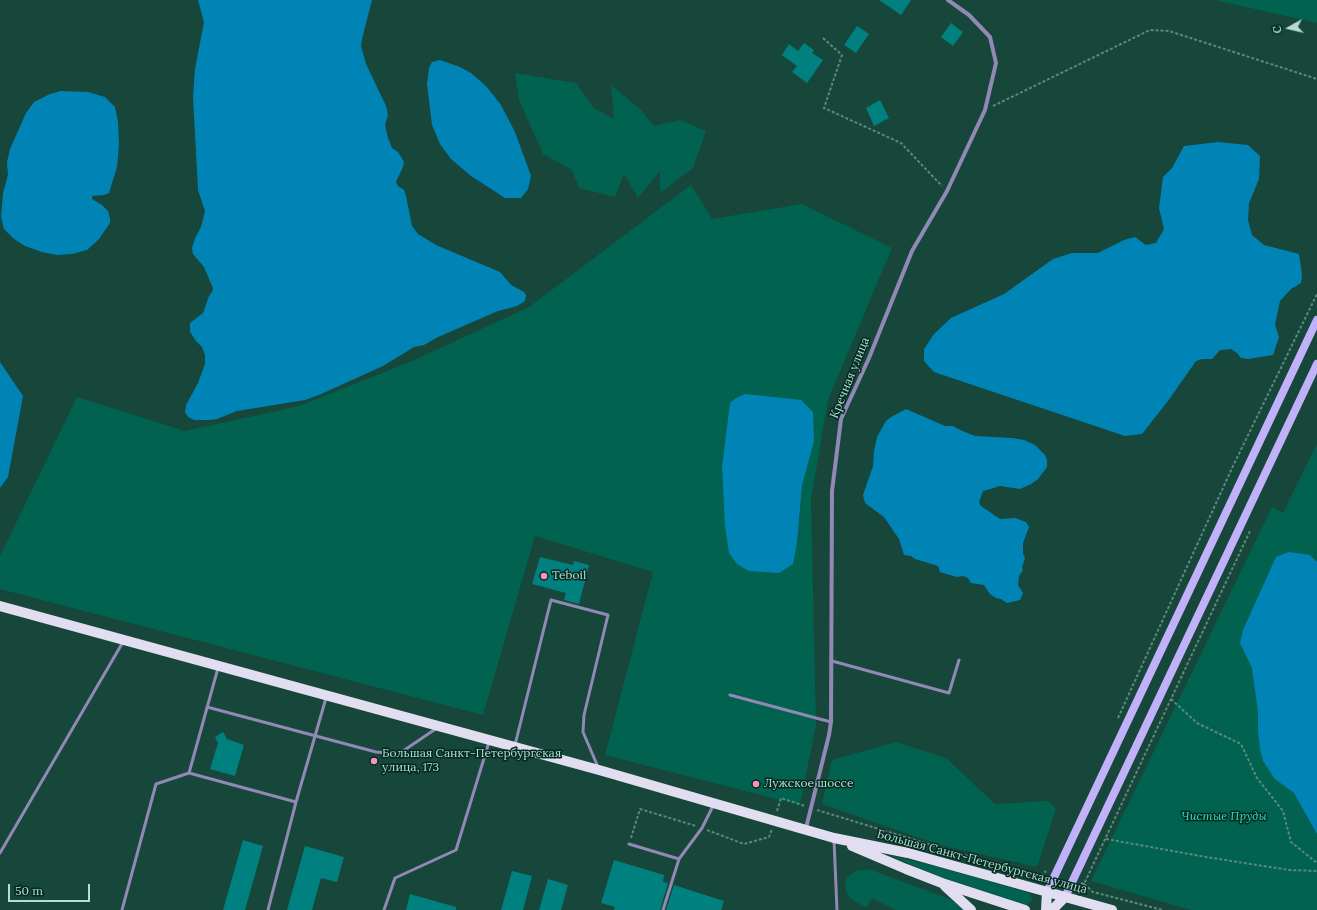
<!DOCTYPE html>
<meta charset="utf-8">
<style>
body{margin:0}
#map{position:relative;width:1317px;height:910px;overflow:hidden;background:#17463b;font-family:Lora,serif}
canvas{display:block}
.north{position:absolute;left:1269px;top:8px;width:40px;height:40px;-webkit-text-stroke:3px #032b22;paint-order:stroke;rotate:262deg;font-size:11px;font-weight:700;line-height:16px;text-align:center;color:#b5ded1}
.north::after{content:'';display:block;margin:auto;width:14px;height:18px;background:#b5ded1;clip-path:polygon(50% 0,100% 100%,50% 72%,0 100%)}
.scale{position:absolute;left:8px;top:884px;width:82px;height:18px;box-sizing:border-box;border:2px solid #b5ded1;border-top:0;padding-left:5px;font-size:12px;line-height:14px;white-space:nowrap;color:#b5ded1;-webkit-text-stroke:3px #032b22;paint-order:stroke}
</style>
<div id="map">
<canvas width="1317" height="910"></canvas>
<div class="north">С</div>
<div class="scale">50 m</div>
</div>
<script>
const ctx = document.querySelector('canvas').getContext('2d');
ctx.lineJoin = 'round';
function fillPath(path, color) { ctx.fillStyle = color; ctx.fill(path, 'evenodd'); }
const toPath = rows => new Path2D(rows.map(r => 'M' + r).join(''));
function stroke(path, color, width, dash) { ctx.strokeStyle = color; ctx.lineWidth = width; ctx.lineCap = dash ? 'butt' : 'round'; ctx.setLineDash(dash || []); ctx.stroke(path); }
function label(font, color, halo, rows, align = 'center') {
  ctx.font = font + ' Lora,serif'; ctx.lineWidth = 3; ctx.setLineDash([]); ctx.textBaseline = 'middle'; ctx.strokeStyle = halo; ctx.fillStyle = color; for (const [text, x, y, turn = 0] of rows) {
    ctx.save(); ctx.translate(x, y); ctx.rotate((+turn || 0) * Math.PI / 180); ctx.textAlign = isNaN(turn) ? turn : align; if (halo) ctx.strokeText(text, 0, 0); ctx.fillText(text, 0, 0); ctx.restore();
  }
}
fillPath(toPath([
 [1215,0,1317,0,1317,23],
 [515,73,576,83,594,108,614,119,611,85,640,109,654,126,680,120,706,131,693,168,660,193,660,171,638,198,624,174,615,197,579,188,572,170,543,154,519,100],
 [691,185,712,219,802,204,892,248,828,400,811,500,816,725,800,805,605,755,653,572,535,536,483,715,0,589,0,556,77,397,185,431,299,406,412,361,529,307],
 [1317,444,1317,910,1191,910,1091,881,1272,507,1283,513],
 [896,742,946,758,995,804,1048,801,1056,809,1037,867,940,845,822,804,832,760],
 [888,855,939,867,1029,893,1033,900,1026,905,936,875],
 [869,869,952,900,963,910,896,910,872,898,866,908,851,899,846,892,845,885,847,877,856,871]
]), '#01624f');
fillPath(toPath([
 [198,0,372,0,362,39,361,46,366,64,386,106,388,115,385,125,388,138,392,148,398,152,404,162,403,167,396,182,398,186,404,190,406,196,412,226,418,234,436,245,500,272,511,285,524,292,526,295,525,301,517,306,498,311,438,337,424,345,414,347,383,366,319,395,305,400,237,411,217,419,210,420,194,420,188,417,185,412,186,405,198,383,205,364,205,355,202,347,196,341,190,332,190,323,203,313,209,296,212,292,213,288,204,267,193,254,192,248,195,238,201,227,205,211,198,190,193,97,195,69,204,22],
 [440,60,460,67,471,73,486,86,501,105,515,132,531,176,528,189,521,198,505,198,471,176,451,159,440,144,432,125,427,84,429,68,432,62],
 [61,91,88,92,105,97,115,107,118,122,119,144,117,167,109,193,104,195,92,196,92,199,102,205,108,211,110,219,110,223,99,239,87,250,72,254,57,255,42,252,25,246,14,239,4,229,1,217,3,193,8,175,7,162,10,149,26,113,34,102,50,94],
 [1218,142,1248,145,1260,156,1259,179,1249,203,1248,220,1252,235,1264,245,1299,254,1302,275,1301,283,1291,289,1280,301,1275,325,1279,337,1273,355,1248,359,1241,358,1237,353,1231,349,1220,350,1212,359,1202,359,1196,361,1168,401,1142,434,1125,436,934,372,924,361,924,349,934,334,951,318,1004,294,1053,259,1072,253,1098,253,1124,240,1135,237,1146,245,1156,243,1164,229,1159,208,1163,177,1172,168,1184,146],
 [0,362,23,396,8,477,0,488],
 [745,394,801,400,813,412,814,441,802,485,797,542,793,564,779,573,749,571,737,564,729,553,725,525,722,467,730,403,736,398],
 [906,409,945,426,953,426,960,430,975,436,1012,438,1024,440,1035,445,1045,455,1047,460,1047,467,1038,479,1031,484,1020,489,1000,486,990,489,983,491,979,502,981,506,1000,519,1015,518,1026,522,1029,527,1023,543,1023,554,1025,558,1022,567,1023,570,1019,576,1018,585,1023,593,1020,600,1007,603,1001,599,996,598,990,594,984,585,971,583,968,578,963,576,957,577,940,572,938,566,915,559,911,556,904,555,899,539,884,517,865,503,863,495,873,466,874,451,877,437,886,421,891,417],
 [1289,552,1310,555,1317,562,1317,834,1294,793,1275,779,1263,761,1260,749,1258,731,1258,712,1252,668,1240,643,1243,630,1276,557]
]), '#0084b6');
fillPath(toPath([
 [879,0,911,0,901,15],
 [951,23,963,32,953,46,941,37],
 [857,26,869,34,856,53,844,45],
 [804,43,814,50,812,53,823,60,807,83,792,72,797,66,782,55,789,44,798,51],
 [880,100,889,118,874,126,866,108],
 [540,557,573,565,574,561,589,565,579,604,564,600,566,593,532,584],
 [223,732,227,739,244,745,235,776,210,769,218,743,215,737],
 [243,840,263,846,245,910,223,910],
 [305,846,344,857,337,882,321,878,312,910,287,910],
 [614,860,664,875,663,882,668,883,660,910,614,910,615,907,601,903],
 [512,871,532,876,523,910,501,910],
 [548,879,568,885,561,910,539,910],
 [674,885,724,901,721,910,666,910],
 [410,894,456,907,456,910,406,910]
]), '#00807f');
stroke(toPath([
 [823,38,842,55,824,108,901,143,942,186],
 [993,106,1150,30,1169,31,1317,79],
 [1171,699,1197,723,1241,744,1257,778,1283,811,1291,842,1317,863],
 [1118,718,1233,466,1317,294],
 [817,810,1039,878,1046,871],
 [777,811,781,798,805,806],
 [707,830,744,844,769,837,772,829],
 [631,838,640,809,696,826],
 [1106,839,1206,857,1289,870,1317,871],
 [1081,883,1084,884,1250,531],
 [1084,884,1093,892,1163,910]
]), '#5c897d', 2, [3, 2]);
stroke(toPath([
 [832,661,949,693,959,660],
 [730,695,831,722],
 [207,707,376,752,389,753,403,751,437,728],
 [515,745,551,600,608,615,584,715,583,732,598,767],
 [189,773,218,668],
 [834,840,837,910],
 [629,844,679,859],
 [0,853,123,642],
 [122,910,156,784,189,773,296,802],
 [268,910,296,802,326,698],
 [384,910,395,878,456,850,489,742],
 [663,910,679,859,702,828,714,804]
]), '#9188b6', 3);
stroke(toPath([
 [806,828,829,735,831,722,832,491,841,419,869,358,912,251,947,191,985,110,996,63,990,37,969,15,948,0]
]), '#9188b6', 4);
stroke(toPath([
 [1047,892,1317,320],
 [1065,897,1317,364]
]), '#c1b1fa', 8);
stroke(toPath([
 [0,606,599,770,834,838,908,853,1112,910],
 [852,846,906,869,942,883,1025,910],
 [945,886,971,910],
 [1046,910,1047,892],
 [1052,910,1065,897]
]), '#e2def1', 10);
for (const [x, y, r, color] of [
 [544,576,4,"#fe8ebe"],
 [374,761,4,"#fe8ebe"],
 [756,784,4,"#fe8ebe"]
]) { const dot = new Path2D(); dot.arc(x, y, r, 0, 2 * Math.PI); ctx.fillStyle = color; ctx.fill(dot); stroke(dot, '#032b22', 1.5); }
label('12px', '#b5ded1', '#032b22', [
 ["Кречная улица",850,378,-68],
 ["Большая Санкт-Петербургская улица",982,862,15]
]);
label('12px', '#b5ded1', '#032b22', [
 ["Teboil",552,576],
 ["Большая Санкт-Петербургская",382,754],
 ["улица, 173",382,768],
 ["Лужское шоссе",764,784]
], 'left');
label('italic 12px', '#34e1bc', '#032b22', [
 ["Чистые Пруды",1224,817]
]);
</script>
